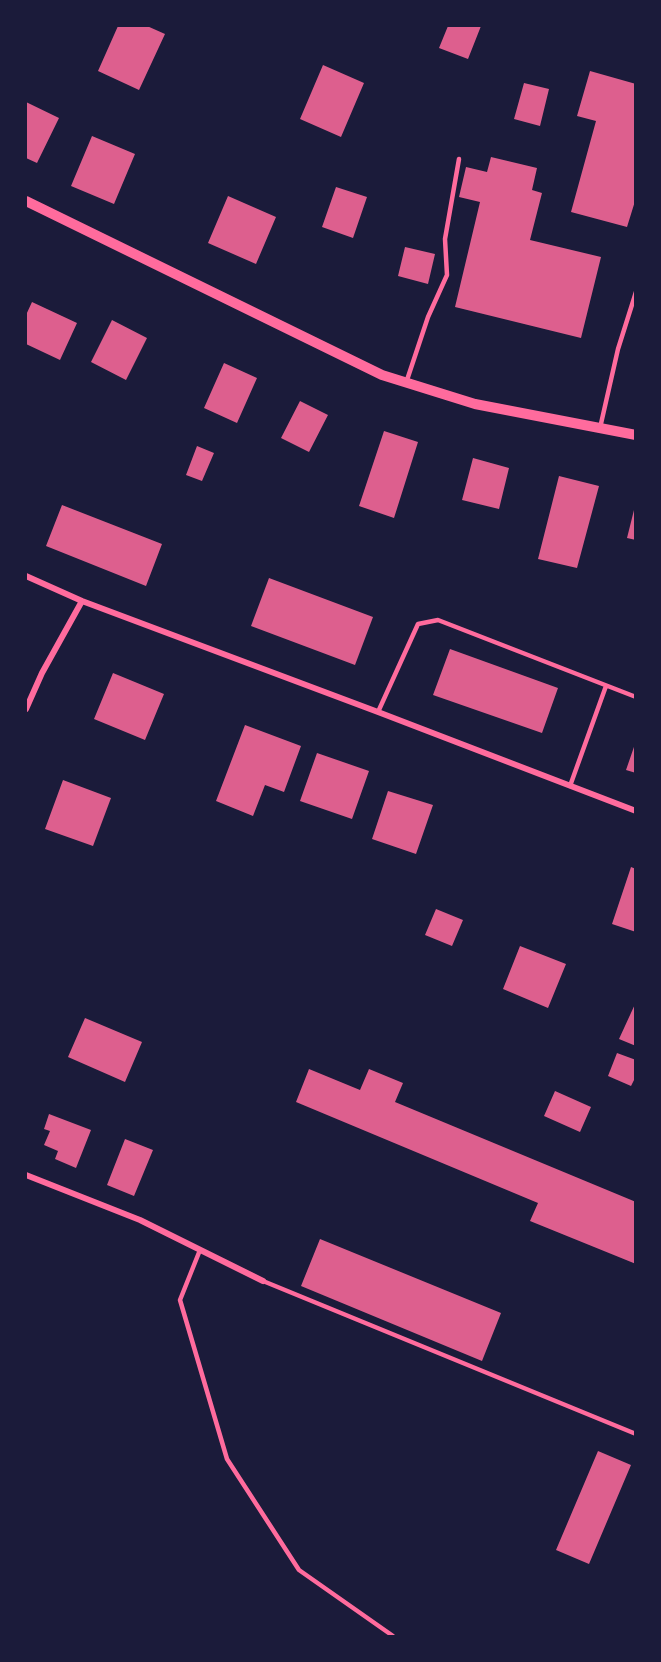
<!DOCTYPE html>
<style>
body{margin:0}
#map{position:relative;width:661px;height:1662px;overflow:hidden;background:#1b1b3a;font-family:"Exo 2",sans-serif}
canvas{display:block}
.frame{position:absolute;inset:0;border:27px solid #1b1b3a;pointer-events:none}
</style>
<div id="map">
<canvas width="661" height="1662"></canvas>
<div class="frame"></div>
</div>
<script>
const ctx = document.querySelector('canvas').getContext('2d');
ctx.lineJoin = 'round';
function fillPath(path, color) { ctx.fillStyle = color; ctx.fill(path, 'evenodd'); }
const toPath = rows => new Path2D(rows.map(r => 'M' + r).join(''));
function stroke(path, color, width, dash) { ctx.strokeStyle = color; ctx.lineWidth = width; ctx.lineCap = dash ? 'butt' : 'round'; ctx.setLineDash(dash || []); ctx.stroke(path); }
fillPath(toPath([
 [118,26,147,26,165,34,139,90,98,71],
 [448,26,481,26,468,59,439,48],
 [323,65,364,83,341,137,300,119],
 [590,71,636,84,636,198,627,227,571,212,596,121,577,116],
 [524,83,549,89,540,126,514,119],
 [26,102,59,118,37,163,26,158],
 [92,136,135,154,114,204,71,186],
 [491,157,537,168,532,190,542,193,530,240,601,257,581,338,455,307,480,202,459,197,466,167,487,172],
 [336,187,367,197,353,238,322,227],
 [228,196,276,217,256,264,208,243],
 [405,247,435,254,428,284,398,276],
 [32,302,77,323,60,360,26,344,26,315],
 [112,320,147,338,126,380,91,362],
 [224,363,257,378,237,423,204,408],
 [300,401,328,415,309,452,281,438],
 [384,431,418,442,394,518,359,506],
 [197,446,214,453,202,481,186,475],
 [473,458,509,468,499,509,462,500],
 [559,476,599,486,577,568,538,559],
 [62,505,162,544,146,586,46,546],
 [635,506,636,506,636,540,627,538],
 [269,578,373,617,355,665,251,626],
 [450,649,558,688,542,733,433,695],
 [113,673,164,694,145,740,94,719],
 [245,725,301,746,284,792,265,785,253,816,216,801],
 [635,744,636,744,636,773,626,770],
 [317,753,369,771,352,819,300,801],
 [63,780,111,798,93,846,45,829],
 [388,791,433,805,416,854,372,839],
 [631,867,636,869,636,932,612,924],
 [436,909,463,920,452,946,425,935],
 [520,946,566,964,548,1008,503,989],
 [636,1002,636,1046,619,1039],
 [85,1018,142,1042,125,1082,68,1057],
 [617,1053,636,1060,636,1076,631,1086,608,1076],
 [309,1069,360,1090,369,1069,403,1083,395,1102,636,1202,636,1264,530,1221,538,1203,296,1102],
 [555,1091,591,1107,580,1132,544,1116],
 [49,1114,91,1130,76,1168,55,1159,58,1151,44,1145,50,1131,44,1129],
 [125,1139,153,1150,134,1196,107,1185],
 [320,1239,501,1313,482,1361,301,1286],
 [598,1451,631,1465,589,1564,556,1550]
]), '#dd5f8e');
stroke(toPath([
 [406,383,428,317,447,275,445,239,459,159],
 [600,428,618,349,636,292],
 [378,712,418,624,438,620,636,697],
 [570,786,606,686],
 [200,1250,180,1300,227,1459,299,1570,393,1636],
 [263,1281,636,1434]
]), '#ff6b9d', 4.5);
stroke(toPath([
 [26,576,82,601,378,712,636,811],
 [26,709,42,673,82,601],
 [26,1175,140,1220,263,1281]
]), '#ff6b9d', 6);
stroke(toPath([
 [26,201,382,375,475,404,636,435]
]), '#ff6b9d', 10);
</script>
